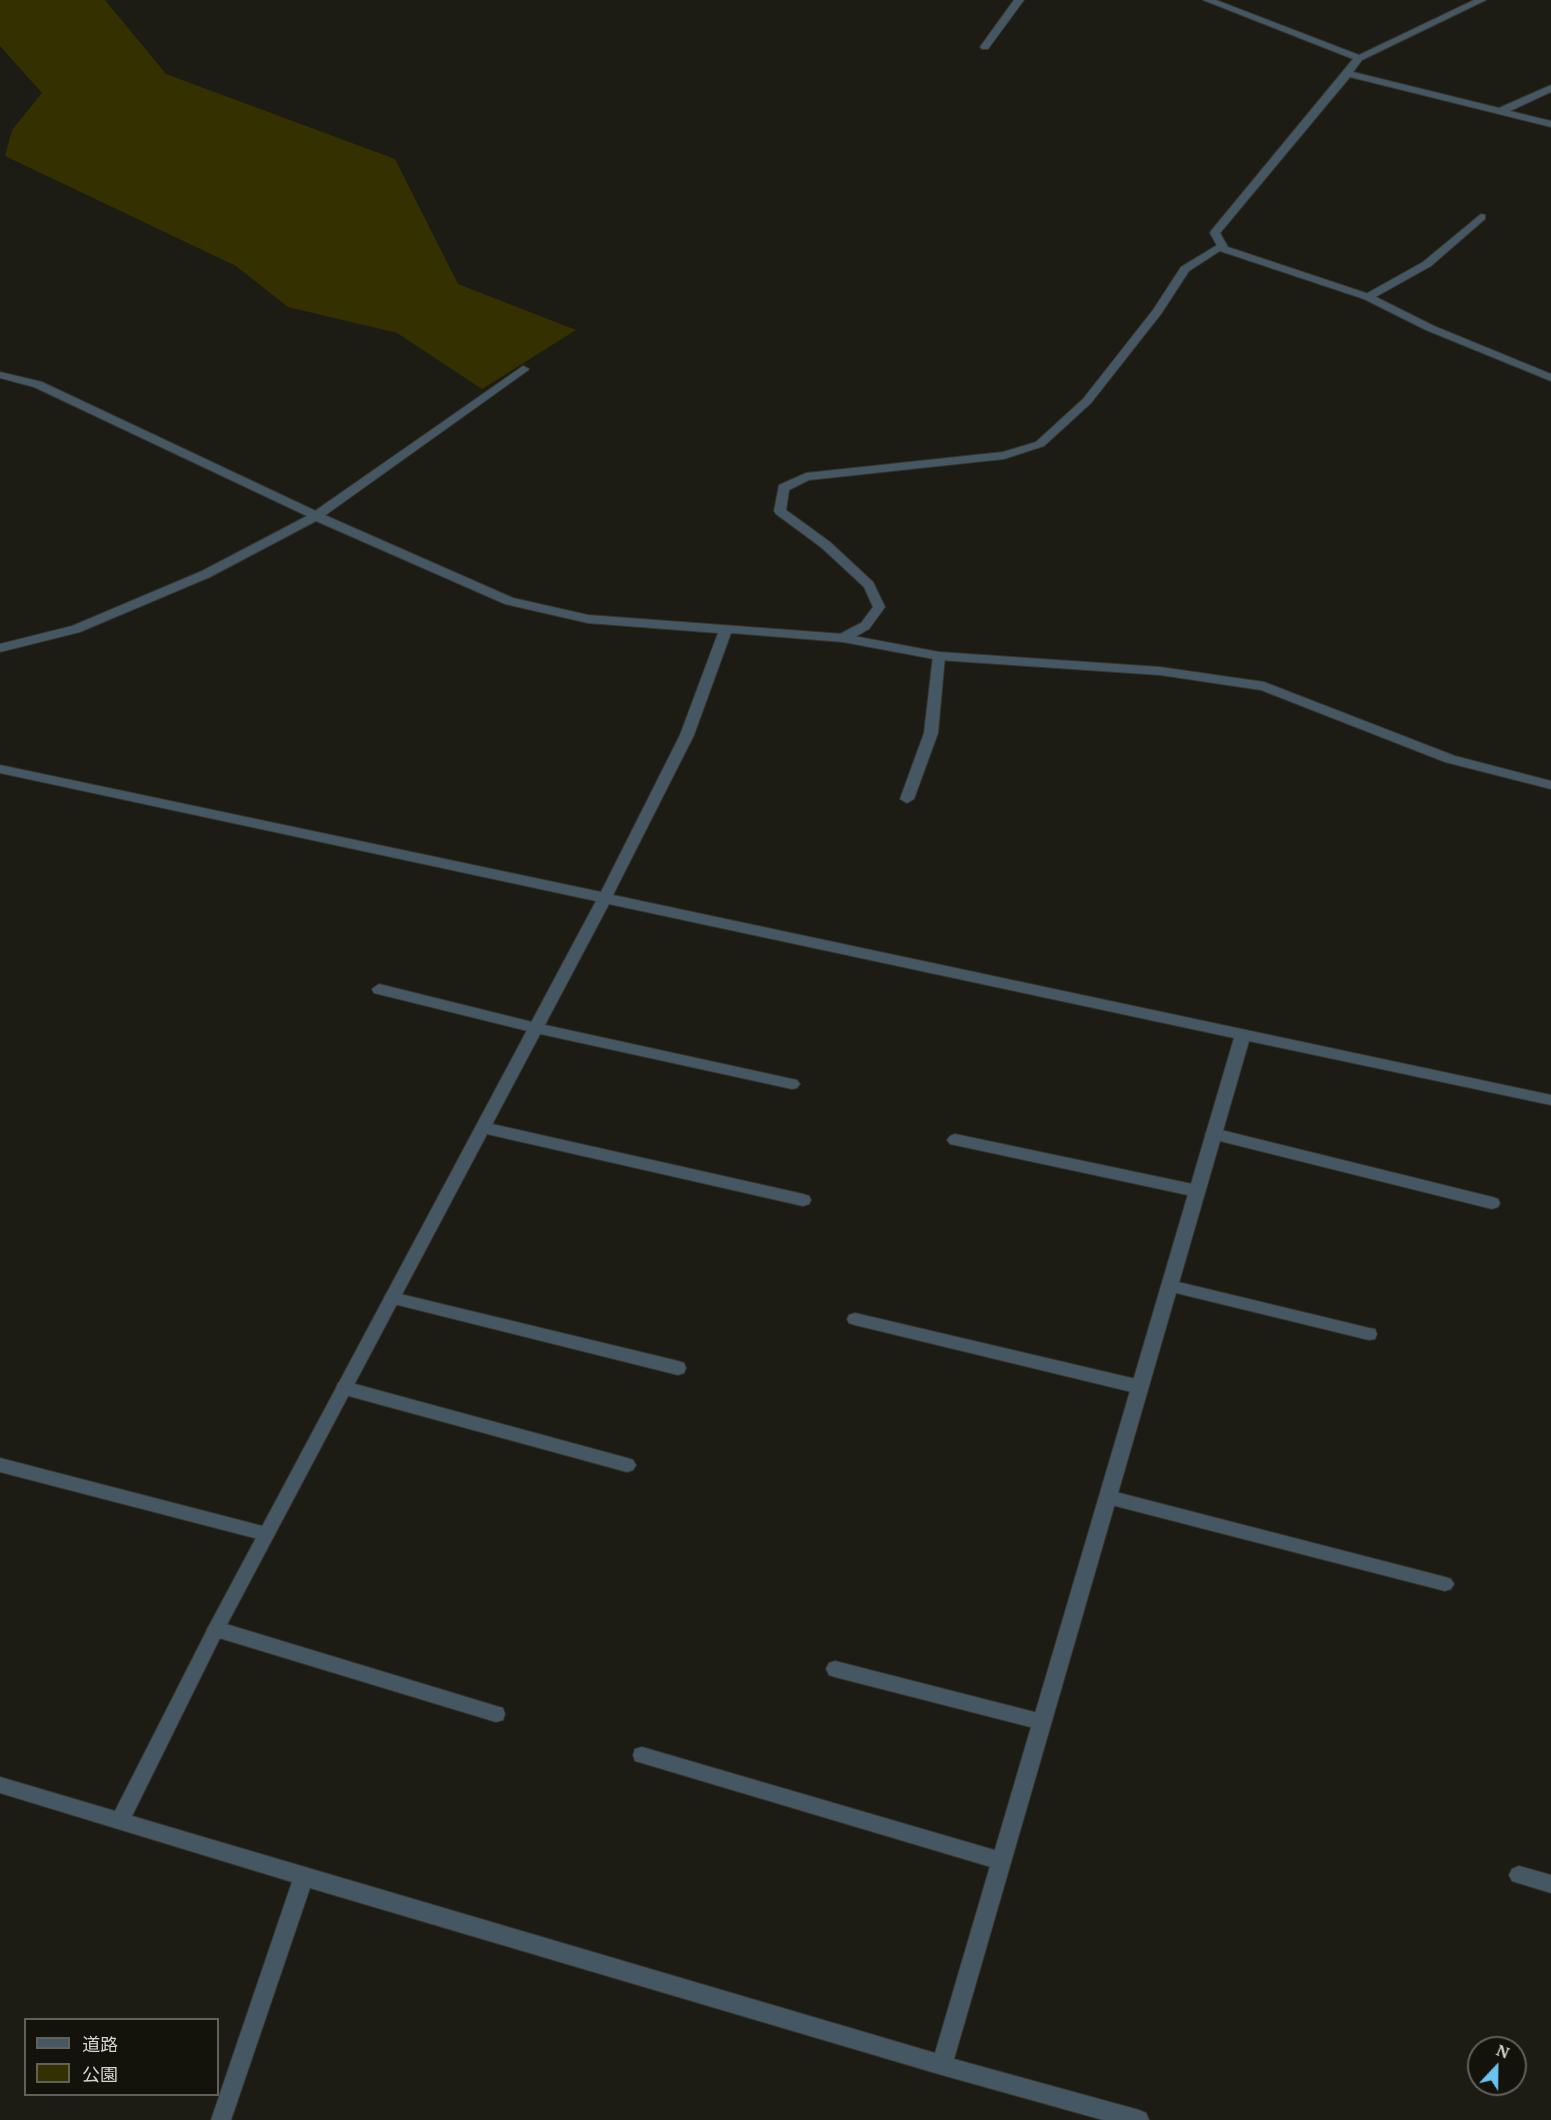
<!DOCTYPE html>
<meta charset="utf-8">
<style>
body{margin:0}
#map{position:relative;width:1551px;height:2120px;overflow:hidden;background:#1c1b14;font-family:"PT Serif","Noto Sans JP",serif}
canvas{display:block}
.legend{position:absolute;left:24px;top:2018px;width:195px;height:78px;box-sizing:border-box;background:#13120b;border:2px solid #61605a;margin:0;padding:8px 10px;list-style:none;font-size:18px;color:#d6d6d0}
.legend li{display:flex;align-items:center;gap:12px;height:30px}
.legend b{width:30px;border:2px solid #61605a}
.north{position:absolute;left:1467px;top:2036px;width:60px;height:60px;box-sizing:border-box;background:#13120b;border:2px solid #61605a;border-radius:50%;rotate:22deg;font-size:16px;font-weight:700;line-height:24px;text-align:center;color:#d6d6d0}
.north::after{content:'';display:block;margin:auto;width:21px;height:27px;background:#6ac3f1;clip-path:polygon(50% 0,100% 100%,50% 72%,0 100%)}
</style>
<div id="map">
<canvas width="1551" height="2120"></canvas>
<ul class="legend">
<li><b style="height:8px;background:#445762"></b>道路</li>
<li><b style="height:16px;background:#353000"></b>公園</li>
</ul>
<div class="north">N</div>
</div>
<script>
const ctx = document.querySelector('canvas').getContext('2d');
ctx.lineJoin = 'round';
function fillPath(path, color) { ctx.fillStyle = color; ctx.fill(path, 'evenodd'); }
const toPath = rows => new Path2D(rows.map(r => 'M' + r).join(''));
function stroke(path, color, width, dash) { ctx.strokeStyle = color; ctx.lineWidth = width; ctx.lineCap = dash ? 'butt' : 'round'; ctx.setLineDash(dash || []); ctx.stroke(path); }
fillPath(toPath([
 [0,0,105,0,166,74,395,159,458,284,576,330,482,389,397,333,288,307,236,266,5,156,12,130,42,93,0,46]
]), '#353000');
const service = toPath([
 [1014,0,1024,0,988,49,982,49,980,47,1014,0],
 [1481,214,1485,215,1485,219,1431,266,1372,299,1364,299,1364,295,1423,262,1481,214],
 [1222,242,1226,243,1226,247,1189,271,1161,314,1091,403,1044,446,1004,459,809,480,789,490,786,510,830,542,873,582,885,607,869,629,848,641,838,641,837,638,838,635,861,623,873,607,864,587,822,548,776,514,774,511,779,485,806,473,1003,452,1036,442,1083,399,1153,310,1181,267,1222,242],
 [523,366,529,369,527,371,320,519,312,519,312,513,523,366],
 [939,652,945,656,938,733,914,799,907,803,900,799,924,733,933,656,939,652],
 [379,984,536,1023,792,1079,797,1080,800,1084,797,1088,792,1089,536,1033,374,993,372,989,379,984],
 [483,1122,803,1194,809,1196,811,1200,809,1204,803,1206,478,1132,475,1128,478,1124,483,1122],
 [1213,1128,1492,1197,1498,1199,1500,1203,1498,1207,1492,1209,1208,1138,1205,1134,1208,1130,1213,1128],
 [955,1134,1197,1185,1203,1187,1205,1191,1203,1195,1197,1197,950,1144,947,1140,950,1136,955,1134],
 [1170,1280,1369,1328,1375,1329,1377,1334,1375,1339,1369,1340,1164,1290,1162,1286,1164,1282,1170,1280],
 [392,1292,678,1361,684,1363,686,1368,684,1373,678,1375,386,1302,384,1298,386,1294,392,1292],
 [855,1313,1140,1380,1146,1382,1148,1387,1146,1392,1140,1394,855,1325,849,1323,847,1319,849,1315,855,1313],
 [344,1381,627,1458,633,1460,636,1465,633,1470,627,1472,338,1393,336,1388,338,1383,344,1381],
 [0,1458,266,1527,272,1529,275,1534,272,1539,266,1541,0,1472,0,1458],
 [1108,1490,1445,1577,1451,1579,1454,1584,1451,1589,1445,1591,1108,1504,1102,1502,1099,1497,1102,1492,1108,1490],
 [216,1621,496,1706,503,1708,505,1714,503,1720,496,1722,216,1637,210,1634,207,1629,210,1624,216,1621],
 [835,1661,1042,1714,1049,1716,1051,1722,1049,1728,1042,1730,835,1677,829,1675,826,1669,829,1663,835,1661],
 [642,1747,1001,1852,1008,1855,1011,1861,1008,1867,1001,1870,642,1763,635,1761,633,1755,635,1749,642,1747],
 [1519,1866,1551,1875,1551,1893,1512,1881,1509,1875,1512,1869,1519,1866]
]);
const minor = toPath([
 [1203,0,1216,0,1359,55,1474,0,1486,0,1362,60,1353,72,1499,108,1551,85,1551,92,1510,111,1551,121,1551,127,1350,77,1220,233,1228,247,1372,295,1434,326,1551,374,1551,381,1426,330,1364,299,1220,251,1210,233,1211,231,1353,59,1203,0],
 [0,372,42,382,320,513,513,598,588,615,843,634,939,652,1160,667,1264,682,1455,756,1551,781,1551,789,1445,762,1261,690,1160,675,939,660,843,642,731,633,694,735,613,895,1551,1095,1551,1105,1249,1041,954,2059,1139,2110,1146,2113,1149,2120,1103,2120,942,2075,310,1888,231,2120,211,2120,292,1882,0,1793,0,1777,115,1811,210,1624,596,901,0,773,0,765,601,892,680,735,718,633,588,623,505,604,316,521,210,577,80,632,0,652,0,644,72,626,202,571,307,516,34,387,0,378,0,372],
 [609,904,1234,1038,935,2053,132,1816,222,1634,609,904]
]);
stroke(service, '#36352e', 2);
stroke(minor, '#36352e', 2);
fillPath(service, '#445762');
fillPath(minor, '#445762');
</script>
